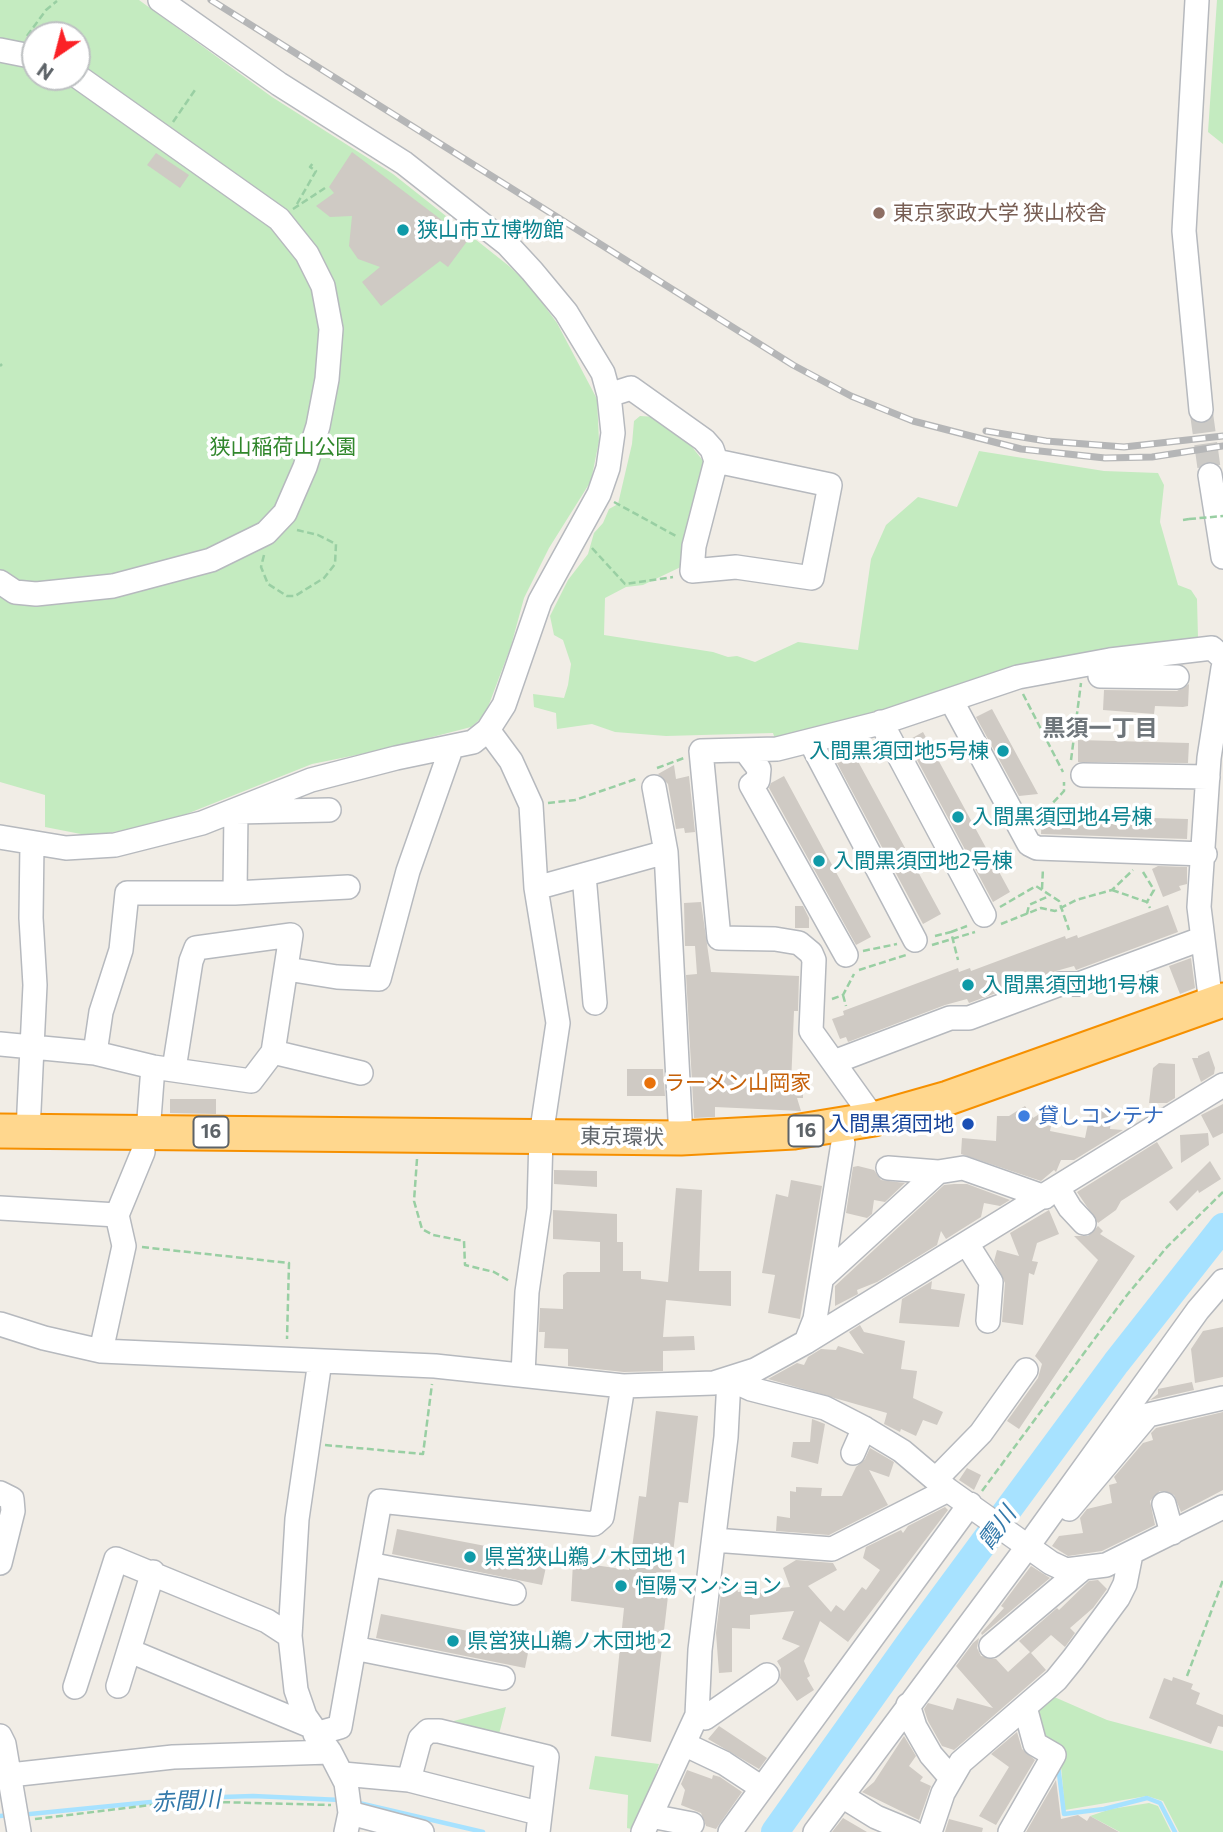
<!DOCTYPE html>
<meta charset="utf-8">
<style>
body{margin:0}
#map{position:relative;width:1223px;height:1832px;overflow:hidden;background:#f1ede6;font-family:Commissioner,sans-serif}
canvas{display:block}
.north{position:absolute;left:21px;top:21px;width:70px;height:70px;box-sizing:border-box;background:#fff;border:2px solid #bec1c3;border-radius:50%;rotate:215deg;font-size:19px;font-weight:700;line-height:28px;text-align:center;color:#5d6368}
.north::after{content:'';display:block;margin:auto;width:24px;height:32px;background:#fb2126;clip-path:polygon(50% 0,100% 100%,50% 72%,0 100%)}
</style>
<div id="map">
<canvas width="1223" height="1832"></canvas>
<div class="north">N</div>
</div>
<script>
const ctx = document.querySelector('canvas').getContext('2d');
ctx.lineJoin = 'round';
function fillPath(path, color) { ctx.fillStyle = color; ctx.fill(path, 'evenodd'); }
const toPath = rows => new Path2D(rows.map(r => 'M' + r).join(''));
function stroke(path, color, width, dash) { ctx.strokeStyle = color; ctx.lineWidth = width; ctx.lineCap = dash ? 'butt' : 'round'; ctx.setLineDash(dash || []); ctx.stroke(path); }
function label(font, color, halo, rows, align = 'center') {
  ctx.font = font + ' Commissioner,"Noto Sans JP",sans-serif'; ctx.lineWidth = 7; ctx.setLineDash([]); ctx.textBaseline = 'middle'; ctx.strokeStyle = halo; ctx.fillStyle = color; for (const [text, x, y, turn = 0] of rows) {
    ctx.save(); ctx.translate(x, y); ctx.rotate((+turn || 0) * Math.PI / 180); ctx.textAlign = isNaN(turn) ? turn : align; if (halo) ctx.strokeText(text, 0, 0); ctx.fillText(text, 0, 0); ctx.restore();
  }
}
fillPath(toPath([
 [0,0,139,0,272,97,393,174,509,266,529,285,557,323,597,399,599,441,591,481,549,548,524,598,511,646,485,715,471,727,386,749,312,764,164,823,91,836,45,827,45,795,0,782],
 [35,35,77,35,77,77,35,77],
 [1217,0,1223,0,1223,144,1208,132],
 [640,416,657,417,681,433,704,462,707,471,685,565,643,585,626,587,605,598,604,635,713,652,728,657,737,656,755,662,798,642,858,650,871,559,886,525,918,497,957,507,979,451,1104,471,1158,473,1164,485,1160,522,1178,585,1191,590,1197,599,1198,638,1014,669,904,706,776,742,773,733,666,736,615,732,592,724,557,729,556,713,534,707,533,694,564,698,568,685,571,664,563,640,554,635,550,616,568,580,588,554,594,533,603,523,609,509,618,504,632,444,634,421],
 [1052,1696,1107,1720,1223,1751,1223,1832,1179,1832,1163,1801,1147,1796,1065,1810,1060,1755,1037,1740,1035,1716],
 [506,1707,499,1734,439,1725],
 [595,1756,659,1764,636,1830,627,1828,628,1795,589,1789],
 [1149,1803,1158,1806,1171,1832,1120,1832,1090,1816,1111,1809]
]), '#c4ebc0');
stroke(toPath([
 [1058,1765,1064,1814,1104,1809,1147,1798,1160,1803,1175,1832],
 [359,1803,483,1832],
 [30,1814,191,1798,253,1796,341,1800],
 [0,1816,10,1815]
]), '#a7e2ff', 4.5);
stroke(toPath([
 [775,1832,909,1644,1116,1363,1223,1227]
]), '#a7e2ff', 28);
fillPath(toPath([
 [352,152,468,240,448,267,440,261,381,306,362,282,380,267,358,259,349,246,352,216,330,217,316,206,334,193,329,187],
 [156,153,189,175,180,188,147,165],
 [1189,684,1188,706,1183,707,1155,706,1154,714,1103,710,1104,690,1177,691],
 [992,709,1038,794,1019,796,976,717],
 [923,732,1010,892,993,902,907,741],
 [1078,740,1189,743,1188,763,1078,762],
 [854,754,941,914,923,924,837,763],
 [674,765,676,779,689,776,695,832,685,833,684,828,676,829,668,784,658,774],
 [784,776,871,937,856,945,769,788,771,783],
 [1042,815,1188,819,1187,839,1041,834],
 [1158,866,1187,867,1187,884,1179,886,1181,890,1163,897,1152,869],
 [701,902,711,972,799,976,798,1011,794,1011,791,1085,803,1084,803,1098,797,1098,801,1111,715,1107,715,1117,694,1118,686,975,697,974,695,946,685,946,684,903],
 [1168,905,1178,932,1076,970,1074,966,1056,971,969,1003,967,999,945,1005,848,1042,846,1037,840,1039,832,1019,844,1015,843,1011,958,968,959,972,970,968,971,971,1065,936,1066,939,1077,935,1078,938],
 [795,906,803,906,809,918,809,928,795,928],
 [1191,958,1195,988,1180,994,1169,966],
 [1209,1051,1215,1068,1214,1074,1201,1082,1192,1058,1198,1058,1198,1056],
 [1159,1063,1175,1064,1175,1098,1167,1103,1149,1103,1153,1068],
 [627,1069,663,1069,665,1096,627,1096],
 [170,1099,216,1099,216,1114,170,1113],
 [1055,1104,1050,1131,1085,1138,1091,1109,1098,1108,1112,1110,1110,1129,1123,1130,1074,1160,1061,1160,1056,1172,1054,1170,1041,1181,961,1154,962,1138,996,1141,997,1116,1009,1116,1025,1106,1033,1118],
 [1223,1104,1223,1133,1213,1138,1201,1115],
 [1208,1133,1209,1145,1181,1163,1180,1135],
 [1157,1142,1173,1168,1121,1201,1116,1210,1098,1223,1077,1192],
 [1210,1161,1221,1179,1199,1193,1198,1190,1177,1211,1169,1202],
 [858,1166,874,1170,881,1180,905,1183,885,1202,874,1200,872,1214,867,1218,846,1213,853,1167],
 [554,1170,597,1171,597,1187,554,1184],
 [791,1180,822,1186,800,1319,768,1313,775,1275,762,1273,776,1194,788,1197],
 [954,1184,967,1184,1010,1200,1000,1206,984,1203,981,1217,946,1239,941,1231,937,1245,877,1282,857,1290,858,1294,835,1306,835,1286,944,1185],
 [676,1188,702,1190,699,1271,731,1271,731,1306,666,1300,663,1337,694,1336,695,1350,663,1351,663,1371,624,1372,568,1366,568,1349,544,1348,545,1332,539,1332,540,1308,563,1309,563,1275,567,1272,600,1272,600,1242,553,1239,553,1210,617,1214,617,1242,623,1242,623,1271,641,1271,641,1279,668,1282],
 [1049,1210,1059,1234,1037,1243,1032,1261,1038,1262,1034,1275,1029,1273,1023,1325,1002,1322,1005,1283,994,1261,997,1250,1019,1256,1010,1233],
 [1098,1226,1103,1231,1100,1234,1135,1256,1019,1429,1007,1421,1038,1378,1042,1364,1035,1356,1098,1260,1074,1236,1088,1236],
 [932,1281,931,1289,965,1294,959,1327,899,1323,902,1299],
 [860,1325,864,1332,905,1341,901,1369,917,1371,913,1398,943,1412,937,1425,923,1420,916,1436,901,1429,900,1432,884,1424,887,1413,768,1379,797,1363,804,1365,808,1357,821,1349,836,1350,838,1346,864,1354,849,1332],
 [1223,1327,1223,1377,1195,1383,1191,1349,1203,1331],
 [1192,1382,1194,1390,1150,1400,1158,1394,1158,1389],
 [656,1411,698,1416,688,1503,679,1502,651,1742,611,1736,624,1608,571,1601,573,1562,629,1570,639,1496,646,1497],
 [1223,1412,1223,1490,1181,1512,1174,1495,1160,1491,1150,1501,1155,1525,1102,1551,1068,1556,1052,1546,1059,1536,1083,1533,1080,1518,1087,1509,1112,1503,1109,1485,1117,1483,1114,1477,1143,1443,1153,1440,1151,1433,1156,1428],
 [812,1419,825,1424,818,1464,791,1457,793,1442,810,1442],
 [870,1448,894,1462,889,1477,869,1470,888,1505,829,1535,776,1531,777,1516,790,1518,790,1491,796,1492,796,1487,822,1488,821,1496,842,1496,856,1467,865,1459],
 [967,1468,981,1475,974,1490,959,1480],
 [945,1507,948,1510,848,1642,820,1621,804,1661,810,1676,807,1678,814,1690,797,1701,780,1678,781,1668,777,1661,800,1646,782,1639,794,1611,750,1615,750,1629,732,1628,732,1672,719,1673,716,1633,722,1584,736,1585,738,1592,790,1587,783,1568,796,1560,833,1563,837,1570,808,1586,831,1612,836,1605,844,1611,862,1587,866,1590,880,1570,863,1558,866,1547,901,1530,903,1533,908,1526],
 [397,1529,548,1558,542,1585,392,1554],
 [1031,1566,1050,1578,982,1635,981,1633,1004,1608,1001,1606],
 [1098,1580,1107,1589,1093,1608,1070,1628,1075,1633,1065,1647,1051,1635,1031,1653,1046,1670,954,1750,942,1746,928,1721,924,1709,928,1703,953,1710,957,1698,993,1708,956,1666,973,1643,979,1638,977,1648,981,1656,996,1659,1008,1672,1030,1652,1019,1641,1057,1608,1059,1610,1089,1581],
 [381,1614,530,1643,525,1668,376,1638],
 [1173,1677,1193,1684,1191,1689,1200,1693,1196,1704,1223,1715,1223,1727,1218,1726,1211,1744,1149,1718,1164,1678,1172,1681],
 [719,1726,767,1758,759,1769,708,1739],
 [1017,1732,1022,1749,1035,1760,996,1825,979,1816,1009,1767,991,1754],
 [904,1736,916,1756,909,1766,923,1777,920,1781,931,1786,919,1820,862,1792,874,1782],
 [687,1770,712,1779,713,1775,720,1777,742,1792,716,1829,706,1826,701,1813,681,1805,685,1790,681,1784],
 [1056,1780,1061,1819,1078,1815,1087,1821,1090,1816,1119,1832,1026,1832],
 [843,1818,867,1832,832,1832],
 [949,1819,983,1828,982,1832,945,1832]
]), '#cfcac4');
stroke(toPath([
 [1201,410,1210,475]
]), '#cccac6', 23, [23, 11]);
const minor = toPath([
 [1197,0,1184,231,1201,410],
 [0,50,35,57],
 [609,395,631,388,704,440,712,449,716,461,830,485,812,578,736,567,692,571,694,546,716,461],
 [1210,475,1223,557],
 [0,582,15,592,36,594,113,586,211,560,266,533,285,513,305,467,318,426,327,379,331,329,323,286,307,254,279,219,77,76],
 [1100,676,1177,677],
 [951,700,1029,844,1037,848,1205,854],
 [881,722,984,915],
 [488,730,511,761,531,805,536,888,558,1023,541,1136,539,1209,527,1292,523,1374],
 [810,741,915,940],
 [745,750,759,769,758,780,751,785,846,955],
 [1083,775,1208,777],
 [654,787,666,852],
 [0,837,66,848,115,845,202,823,311,780,396,758,473,742,488,730,504,705,540,601,599,494,608,468,613,433,609,395,603,373,566,312,532,271,507,244,404,163,279,84,160,0],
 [584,875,595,1003],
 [536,888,666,852,681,1138],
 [235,893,236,812,329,810],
 [287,969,337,977,379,979,408,871,451,749],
 [1211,1004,1199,907,1209,758,1223,668],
 [0,1044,95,1053,153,1067,251,1081,273,1052,361,1073],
 [95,1053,101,1012,121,950,127,893,235,893,348,887],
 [834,1062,950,1018,969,1018,1060,984,1079,984,1201,939],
 [174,1069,191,961,196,948,291,935,273,1052],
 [874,1119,811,1031,814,960,811,953,799,943,775,939,719,938,701,751,777,749,884,722,1018,677,1110,660,1212,648,1223,658],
 [28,1131,35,985,31,918,32,843],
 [148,1132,153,1067],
 [888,1168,938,1172,963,1168,1045,1197],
 [1058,1188,1070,1208,1084,1223],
 [0,1208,117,1215],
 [967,1244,991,1282,988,1321],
 [822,1278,938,1172],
 [0,1324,44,1338,101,1351,435,1366,623,1386,714,1383,755,1370,806,1342,1223,1085],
 [806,1342,815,1319,843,1143],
 [101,1351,124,1246,117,1215,143,1152],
 [320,1361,297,1519,290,1636,296,1690,305,1716,330,1752,346,1783,350,1813,346,1832],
 [729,1379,751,1389,825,1408,864,1428,902,1451,948,1490,1051,1563,1066,1570,1106,1565,1223,1507],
 [853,1453,864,1428],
 [936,1479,981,1433,1026,1370],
 [0,1493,12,1499,13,1511,0,1563],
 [1164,1504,1172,1533],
 [1069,1509,1148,1415,1223,1398],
 [714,1540,832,1549,948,1490],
 [369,1564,514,1593],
 [991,1646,1081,1570],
 [354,1648,503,1678],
 [130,1651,308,1725],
 [118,1686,153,1572],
 [75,1687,116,1559,267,1621,290,1636],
 [908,1705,915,1727,931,1755,951,1778],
 [697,1715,705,1718,767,1675],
 [315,1734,340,1727,380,1501,594,1524,602,1517,623,1386],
 [0,1736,4,1744,19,1832],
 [684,1744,724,1763,762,1788],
 [343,1774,409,1780,538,1813],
 [10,1775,173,1757,330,1752],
 [409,1780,420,1739,428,1731,439,1731,547,1757,538,1832],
 [842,1796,876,1817,912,1832],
 [350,1813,422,1832],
 [651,1816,692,1824],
 [643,1832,697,1715,700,1650,726,1437,729,1379],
 [730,1832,970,1504],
 [815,1832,1028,1546,1198,1310,1223,1281],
 [930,1832,943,1793,961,1762,1056,1680,1073,1659,1118,1598,1125,1584,1131,1554],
 [1010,1832,1054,1755,1035,1744,1025,1707]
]);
const highway = toPath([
 [0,1131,681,1138,794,1132,874,1119,948,1098,1223,1000]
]);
stroke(minor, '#b6b9be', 26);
stroke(highway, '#f69000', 37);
stroke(toPath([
 [27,36,46,10,57,1],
 [173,122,195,90],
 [297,204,316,171,310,167,313,163],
 [293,209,325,188],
 [0,366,2,364],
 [614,502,676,536],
 [1183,520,1189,519],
 [592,548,625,584,673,577],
 [264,555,261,567,268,584,287,596,295,596,324,578,335,564,336,544,318,535,297,530],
 [1023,694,1063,772],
 [1071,760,1081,683],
 [657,768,684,758],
 [548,803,575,800,636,779],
 [1036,814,1049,807,1064,791,1064,782],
 [1143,872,1154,890,1147,902],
 [1042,889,1043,868],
 [1112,890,1147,902,1150,908],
 [1000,907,1036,886,1059,901,1069,930],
 [1027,914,1029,905,1049,896],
 [1001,924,1041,908,1055,911,1076,900,1112,890,1133,870],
 [951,932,967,926],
 [935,936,951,932,958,960],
 [932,945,975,932],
 [863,951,897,944],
 [859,970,906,955],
 [843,995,846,1006],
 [832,999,843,995,854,974],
 [417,1159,414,1201,422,1229,433,1235,464,1241,465,1265,494,1272,511,1282],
 [142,1247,289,1263,287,1339],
 [325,1445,423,1454,432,1384],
 [982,1491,1127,1295,1167,1247,1223,1192],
 [1187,1676,1223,1580],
 [35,1819,151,1805,217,1802,331,1805]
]), '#99cfa3', 2.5, [7, 3.5]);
stroke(minor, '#fff', 23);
stroke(highway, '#ffd78e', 33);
const rail = toPath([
 [211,0,793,365,851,396,913,421,1021,449,1105,458,1152,457,1223,446],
 [986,431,1046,441,1124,447,1223,436]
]);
stroke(rail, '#b5b6b7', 7);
stroke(rail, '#fff', 4.5, [13]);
stroke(toPath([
 [1189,519,1223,516]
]), '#99cfa3', 2.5, [7, 3.5]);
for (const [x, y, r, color] of [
 [879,213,7,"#8d6e63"],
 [403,230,7,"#0f9aa8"],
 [1003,751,7,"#0f9aa8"],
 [958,817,7,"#0f9aa8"],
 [819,861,7,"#0f9aa8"],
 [968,985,7,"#0f9aa8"],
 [650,1083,7,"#e8710a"],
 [1024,1116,7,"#3f7fe0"],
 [968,1124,7,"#1a4fb4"],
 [470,1557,7,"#0f9aa8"],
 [621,1586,7,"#0f9aa8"],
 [453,1641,7,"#0f9aa8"]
]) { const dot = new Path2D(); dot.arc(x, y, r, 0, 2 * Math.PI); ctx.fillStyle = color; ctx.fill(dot); stroke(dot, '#fff', 2.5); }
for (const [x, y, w] of [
 [806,1131,35],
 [211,1132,35]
]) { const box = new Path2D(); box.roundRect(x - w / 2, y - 15.5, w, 31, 5); ctx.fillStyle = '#fff'; ctx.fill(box); stroke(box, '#5d6368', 2); }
label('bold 19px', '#5d6368', null, [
 ["16",806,1131],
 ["16",211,1132]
]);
label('21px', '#785e54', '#fff', [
 ["東京家政大学 狭山校舎",893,213]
], 'left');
label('21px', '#0d838f', '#fff', [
 ["狭山市立博物館",417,230],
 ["入間黒須団地5号棟",989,751,"right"],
 ["入間黒須団地4号棟",972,817],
 ["入間黒須団地2号棟",833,861],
 ["入間黒須団地1号棟",982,985],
 ["県営狭山鵜ノ木団地 1",484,1557],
 ["恒陽マンション",635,1586],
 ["県営狭山鵜ノ木団地 2",467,1641]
], 'left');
label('21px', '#31872c', '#fff', [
 ["狭山稲荷山公園",283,447]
]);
label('21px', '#c56008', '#fff', [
 ["ラーメン山岡家",664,1083]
], 'left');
label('21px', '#366cbe', '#fff', [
 ["貸しコンテナ",1038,1116]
], 'left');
label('21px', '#164399', '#fff', [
 ["入間黒須団地",954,1124]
], 'right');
label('21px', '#5d6368', '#fff', [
 ["東京環状",622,1137,1]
]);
label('bold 23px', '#6e757a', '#fff', [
 ["黒須一丁目",1100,728]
]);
label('italic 23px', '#3379aa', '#fff', [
 ["霞川",997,1528,-54],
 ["赤間川",186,1801,-3]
]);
</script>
